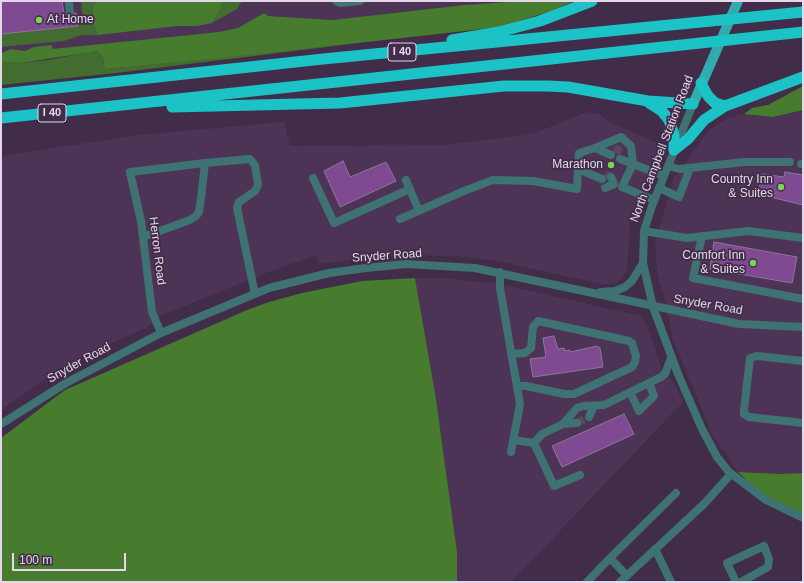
<!DOCTYPE html>
<style>
body{margin:0}
#map{position:relative;width:804px;height:583px;overflow:hidden;background:#412d49;font-family:Arial,sans-serif}
canvas{display:block}
.frame{position:absolute;inset:0;border:2px solid #e4d7e9;pointer-events:none}
.scale{position:absolute;left:12px;top:553px;width:114px;height:18px;box-sizing:border-box;border:2px solid #e4d7e9;border-top:0;padding-left:5px;font-size:12px;line-height:14px;white-space:nowrap;color:#e4d7e9;-webkit-text-stroke:3px #412d49;paint-order:stroke}
</style>
<div id="map">
<canvas width="804" height="583"></canvas>
<div class="frame"></div>
<div class="scale">100 m</div>
</div>
<script>
const ctx = document.querySelector('canvas').getContext('2d');
ctx.lineJoin = 'round';
function fillPath(path, color) { ctx.fillStyle = color; ctx.fill(path, 'evenodd'); }
const toPath = rows => new Path2D(rows.map(r => 'M' + r).join(''));
function stroke(path, color, width, dash) { ctx.strokeStyle = color; ctx.lineWidth = width; ctx.lineCap = dash ? 'butt' : 'round'; ctx.setLineDash(dash || []); ctx.stroke(path); }
function label(font, color, halo, rows, align = 'center') {
  ctx.font = font + ' Arial,sans-serif'; ctx.lineWidth = 3.5; ctx.setLineDash([]); ctx.textBaseline = 'middle'; ctx.strokeStyle = halo; ctx.fillStyle = color; for (const [text, x, y, turn = 0] of rows) {
    ctx.save(); ctx.translate(x, y); ctx.rotate((+turn || 0) * Math.PI / 180); ctx.textAlign = isNaN(turn) ? turn : align; if (halo) ctx.strokeText(text, 0, 0); ctx.fillText(text, 0, 0); ctx.restore();
  }
}
fillPath(toPath([
 [1,1,522,1,465,5,332,20,268,16,264,13,238,28,219,32,1,55],
 [803,110,803,473,780,474,738,472,712,434,673,339,665,300,657,273,655,243,674,176,677,175,702,139,712,128,730,117,744,114,773,117],
 [587,112,599,114,611,123,659,144,630,223,627,270,616,284,601,284,497,261,457,256,396,255,319,264,316,255,271,271,162,315,146,328,87,354,57,371,1,410,1,156,139,135,284,122,290,146,441,145,503,138,538,132],
 [415,278,443,278,486,283,487,281,640,316,644,320,650,333,662,370,674,383,683,402,511,582,457,582,457,552,436,399]
]), '#4d3456');
fillPath(toPath([
 [81,1,96,1,93,7,92,21,98,35,81,35,64,41,1,47,1,34,78,26,78,23,83,22],
 [221,1,242,1,237,9,212,23,221,8],
 [351,44,116,73,1,85,1,62,22,63,48,60,88,52,97,51,103,57,104,65,108,69]
]), '#436d30');
fillPath(toPath([
 [96,1,221,1,221,8,212,23,197,26,177,26,98,35,92,21,93,7],
 [522,1,574,1,551,11,500,27,260,54,107,69,104,65,103,57,97,51,22,63,1,62,1,53,11,49,25,51,34,47,52,45,52,49,219,32,238,28,264,13,268,16,332,20,465,5],
 [803,86,803,110,773,117,744,114,752,108,768,105],
 [415,278,436,399,457,552,457,582,1,582,1,438,65,390,247,310,269,302,302,293,362,281],
 [738,472,780,474,803,473,803,514,771,499,757,490]
]), '#477b2d');
const building = toPath([
 [1,1,62,1,64,14,76,13,78,26,1,34,1,1],
 [343,161,350,177,386,162,396,181,340,207,324,171,343,161],
 [785,172,803,175,803,205,758,194,762,174,784,177,785,172],
 [714,242,797,257,792,283,710,269,714,242],
 [554,336,558,349,564,348,565,351,570,350,570,352,597,346,600,348,603,367,533,377,530,359,546,357,543,338,554,336],
 [624,414,634,434,562,467,552,446,624,414]
]);
fillPath(building, '#7f4a91');
stroke(building, '#8e7696', 1);
stroke(toPath([
 [614,148,624,153],
 [605,174,611,177],
 [577,423,589,417]
]), '#594661', 8, [8, 4]);
stroke(toPath([
 [69,1,70,14],
 [336,1,340,3,360,1],
 [693,104,652,206,644,231,643,263,653,307,678,374,702,429,717,457,729,472,766,500,803,518],
 [595,148,621,137,631,146,633,164,622,187,654,200],
 [620,159,664,176],
 [801,164,803,164],
 [668,166,679,169,745,162,790,162],
 [578,169,602,179],
 [313,178,334,223,410,189],
 [406,180,419,211],
 [605,188,614,184,611,177],
 [659,188,679,197,690,168],
 [400,219,464,191,493,180,533,181,577,189,579,153,595,148,611,155],
 [644,231,687,238,748,231,803,238],
 [702,236,693,278,803,299,803,298],
 [143,237,190,220,196,216,199,212,201,198,205,163,250,159,255,165,258,185,255,191,239,202,237,208,255,294],
 [500,272,500,288,520,404,511,452],
 [601,292,615,291,625,287,632,281,643,263],
 [161,333,152,312,141,221,130,172,205,163],
 [511,354,525,353,531,348,533,327,538,321,629,341,632,343,636,356,635,362,632,367,574,394,564,394,526,386,517,386],
 [803,361,757,356,750,358,744,410,744,414,749,417,803,423],
 [630,392,639,411,654,396,649,383],
 [589,417,594,406],
 [1,424,66,383,161,333,269,288,329,273,366,268,406,264,475,268,739,324,803,327],
 [563,424,577,423],
 [513,440,534,443,542,434,563,424,577,408,583,406,604,405,661,377,665,374,671,358],
 [534,443,554,486,580,475],
 [655,549,671,582],
 [610,558,676,493],
 [587,582,610,558,627,576],
 [620,582,704,504,731,474],
 [736,582,727,563,764,546,769,559,768,567,741,582]
]), '#3f7273', 8);
stroke(toPath([
 [693,104,738,1]
]), '#30acaf', 10);
stroke(toPath([
 [452,40,499,32,540,21,592,1],
 [701,83,708,96,715,103,725,106],
 [1,94,323,59,803,12],
 [648,102,662,111,669,120,674,135,674,150],
 [172,107,340,103,504,86,548,86,568,87,648,101,693,104],
 [1,118,803,32],
 [674,150,688,139,704,120,725,106,803,77]
]), '#1bc3c6', 11);
for (const [x, y, r, color] of [
 [39,20,4,"#7dd154"],
 [611,165,4,"#7dd154"],
 [781,187,4,"#7dd154"],
 [753,263,4,"#7dd154"]
]) { const dot = new Path2D(); dot.arc(x, y, r, 0, 2 * Math.PI); ctx.fillStyle = color; ctx.fill(dot); stroke(dot, '#412d49', 1.5); }
for (const [x, y, w] of [
 [402,52,28],
 [52,113,28]
]) { const box = new Path2D(); box.roundRect(x - w / 2, y - 9, w, 18, 3); ctx.fillStyle = '#412d49'; ctx.fill(box); stroke(box, '#e4d7e9', 1); }
label('bold 11px', '#e4d7e9', null, [
 ["I 40",402,52],
 ["I 40",52,113]
]);
label('12px', '#e4d7e9', '#412d49', [
 ["At Home",47,20,"left"],
 ["Marathon",603,165],
 ["Country Inn",773,180],
 ["& Suites",773,194],
 ["Comfort Inn",745,256],
 ["& Suites",745,270]
], 'right');
label('12px', '#e4d7e9', '#412d49', [
 ["North Campbell Station Road",662,149,-69],
 ["Herron Road",157,251,83],
 ["Snyder Road",387,256,-4],
 ["Snyder Road",708,305,10],
 ["Snyder Road",79,363,-29]
]);
</script>
